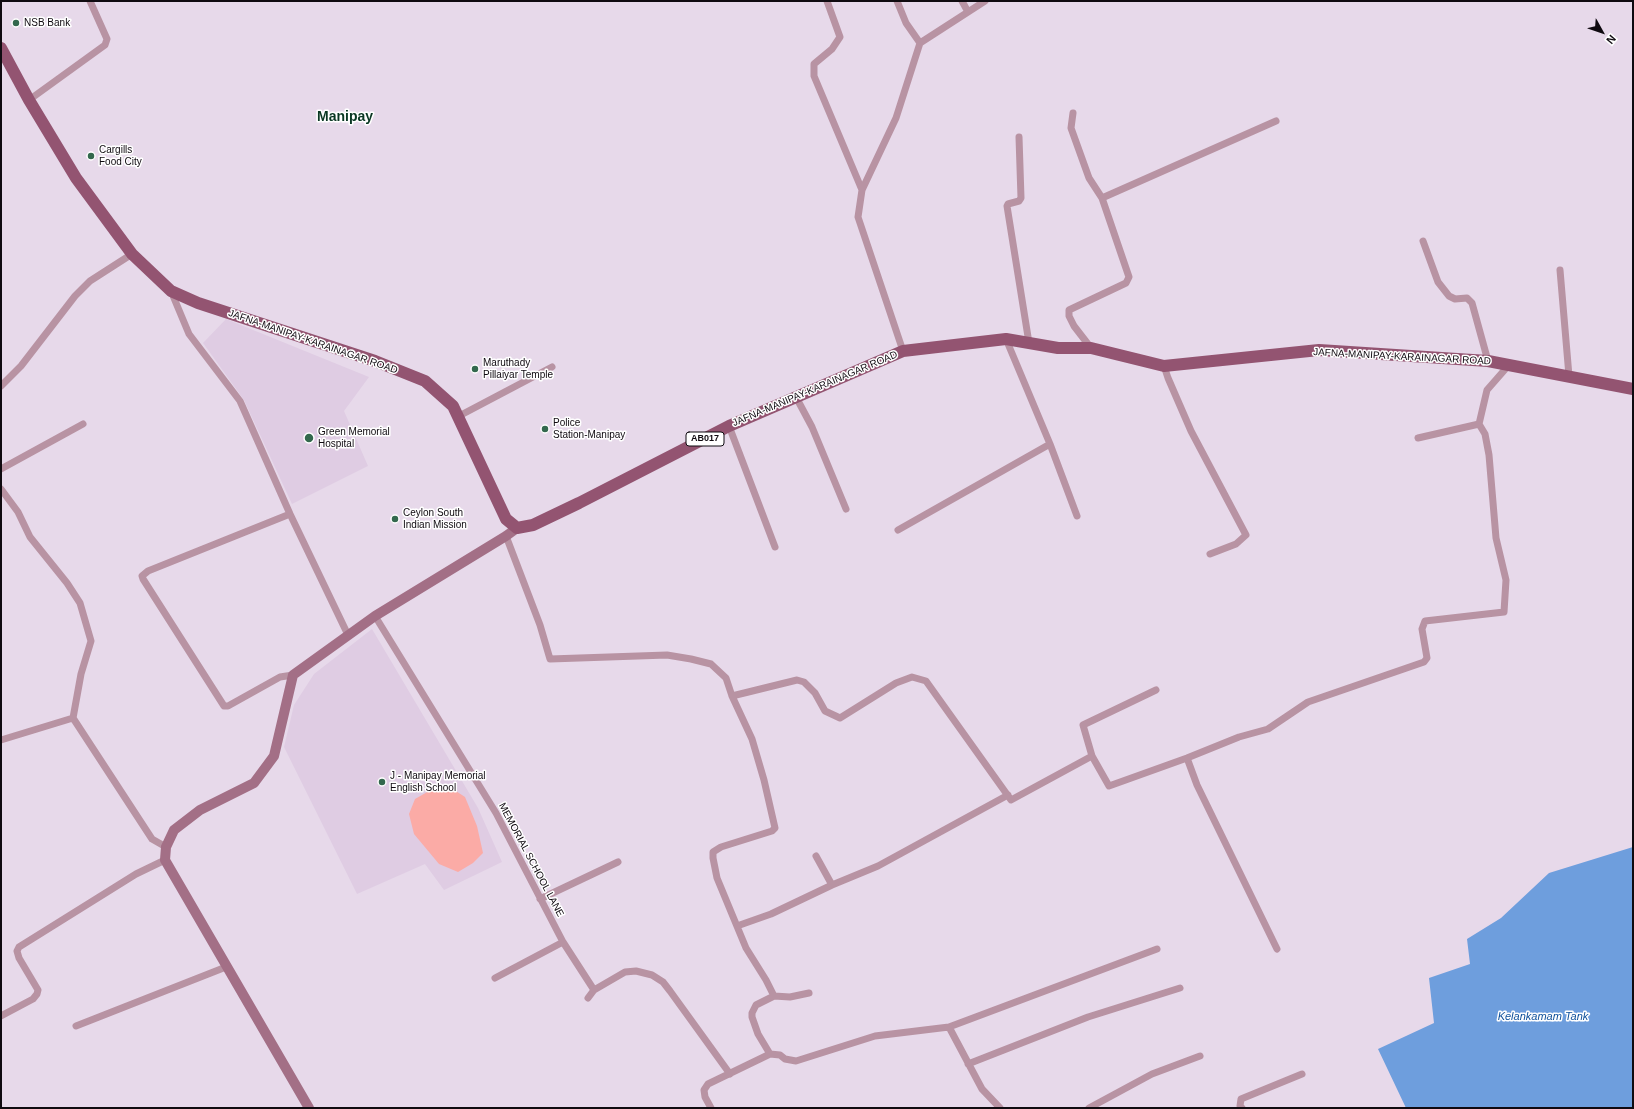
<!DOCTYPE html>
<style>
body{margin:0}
#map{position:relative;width:1634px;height:1109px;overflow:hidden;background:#e7d9ea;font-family:Helvetica,sans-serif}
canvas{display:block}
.frame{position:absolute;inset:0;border:2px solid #0f0a10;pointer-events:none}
.north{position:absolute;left:1582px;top:12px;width:40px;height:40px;-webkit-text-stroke:3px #fff;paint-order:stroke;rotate:130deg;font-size:11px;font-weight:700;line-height:16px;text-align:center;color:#0f0a10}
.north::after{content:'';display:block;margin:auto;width:14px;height:18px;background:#0f0a10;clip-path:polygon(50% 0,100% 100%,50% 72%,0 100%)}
</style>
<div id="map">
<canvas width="1634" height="1109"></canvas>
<div class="frame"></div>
<div class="north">N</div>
</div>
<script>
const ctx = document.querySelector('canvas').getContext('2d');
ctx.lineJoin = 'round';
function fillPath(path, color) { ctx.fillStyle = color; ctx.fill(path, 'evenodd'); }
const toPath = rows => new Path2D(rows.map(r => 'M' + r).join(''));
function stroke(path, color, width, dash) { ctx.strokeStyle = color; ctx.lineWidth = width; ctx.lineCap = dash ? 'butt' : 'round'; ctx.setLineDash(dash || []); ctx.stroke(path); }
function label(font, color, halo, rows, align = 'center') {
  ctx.font = font + ' Helvetica,sans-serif'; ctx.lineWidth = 3; ctx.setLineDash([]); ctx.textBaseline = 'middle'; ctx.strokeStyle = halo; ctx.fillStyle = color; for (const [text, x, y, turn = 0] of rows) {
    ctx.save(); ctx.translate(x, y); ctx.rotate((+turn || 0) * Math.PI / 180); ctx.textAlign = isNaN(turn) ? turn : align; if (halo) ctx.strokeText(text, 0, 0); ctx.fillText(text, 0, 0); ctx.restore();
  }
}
fillPath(toPath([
 [226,319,369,377,344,411,368,466,292,504,244,400,203,343],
 [372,629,478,808,502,862,444,890,425,864,357,894,284,747,294,705,314,674]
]), '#dfcce3');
fillPath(toPath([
 [445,784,465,797,477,826,483,853,473,863,458,872,439,864,414,834,409,814,415,799,429,791]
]), '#fbaba6');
fillPath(toPath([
 [1633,847,1633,1108,1406,1108,1378,1049,1434,1023,1429,978,1470,964,1467,939,1501,918,1549,873]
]), '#6e9edd');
stroke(toPath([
 [827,1,840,37,832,49,814,64,814,76,862,190],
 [897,1,906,23,920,43],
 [962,1,968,12],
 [29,100,105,45,107,39,90,1],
 [1073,113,1071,128,1089,178,1102,198,1129,277,1126,283,1069,310,1069,316,1074,326,1091,348],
 [1019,137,1021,198,1019,201,1008,204,1007,206,1029,343],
 [1102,198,1276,121],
 [1423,241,1438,282,1449,296,1455,299,1467,298,1472,303,1488,361],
 [1560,270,1569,376],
 [171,291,189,334,240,401,290,514,348,635],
 [903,351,858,217,862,190,896,118,920,43,985,1],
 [1164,366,1168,378,1191,431,1246,535,1236,544,1210,554],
 [1,386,21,366,75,296,90,281,132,254],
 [796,397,812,427,846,509],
 [459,416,552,367],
 [729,426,775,547],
 [1418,438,1479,424],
 [1050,444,1077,516],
 [1,469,83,424],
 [1,489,18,512,30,537,67,583,80,603,91,641,81,674,73,718],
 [290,514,148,571,142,576,143,579,224,706,228,706,280,677,293,675],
 [898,530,1050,444,1006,339],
 [506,536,540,625,550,659,667,655,691,659,711,664,726,678,732,696,797,680,804,682,815,693,825,711,840,718,896,683,912,677,926,681,1011,800,1092,756],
 [375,616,496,813,563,942,594,990],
 [1156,690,1083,725,1092,756,1109,786,1187,758,1239,737,1268,729,1308,702,1424,662,1427,658,1422,629,1425,621,1504,612,1506,580,1496,538,1489,455,1485,434,1479,424,1487,390,1508,366],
 [732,696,752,739,764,780,775,828,772,831,721,847,713,852,713,858,717,878,746,948,766,980,774,996,756,1005,752,1013,752,1017,758,1034,770,1054],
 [1,740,73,718,152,839,166,847],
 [1187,758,1197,785,1277,949],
 [816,856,832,885,878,866,1008,795],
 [540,899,618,862],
 [737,926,771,914,832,885],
 [495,978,563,942],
 [774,996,790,997,809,993],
 [588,998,594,990,625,972,636,971,652,975,663,982,670,991,730,1074],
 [1,1016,33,999,37,994,38,990,19,958,17,951,19,947,136,874,165,860],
 [76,1026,226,967],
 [949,1027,982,1089,1000,1108],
 [968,1064,1088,1017,1180,988],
 [711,1108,705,1097,704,1090,708,1084,770,1054,780,1055,785,1059,796,1061,875,1036,949,1027,1157,949],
 [1089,1108,1152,1074,1200,1056],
 [1242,1108,1240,1106,1241,1099,1302,1074]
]), '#b893a3', 7);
stroke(toPath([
 [309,1108,165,860,166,847,174,830,200,810,254,783,274,756,293,675,375,616,506,536,517,528]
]), '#a36f86', 10);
stroke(toPath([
 [1,48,29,100,76,178,132,254,171,291,198,303,375,361,425,381,453,406,506,519,517,528,533,525,579,503,729,426,903,351,1006,339,1058,348,1091,348,1164,366,1319,350,1488,361,1633,389]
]), '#935471', 12);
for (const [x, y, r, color] of [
 [16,23,4,"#33684d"],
 [91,156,4,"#33684d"],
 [475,369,4,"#33684d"],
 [545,429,4,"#33684d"],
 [309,438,5,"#33684d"],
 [395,519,4,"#33684d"],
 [382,782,4,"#33684d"]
]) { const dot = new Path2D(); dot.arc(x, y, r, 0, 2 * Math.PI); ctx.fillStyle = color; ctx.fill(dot); stroke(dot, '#fff', 1.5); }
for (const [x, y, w] of [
 [705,439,38]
]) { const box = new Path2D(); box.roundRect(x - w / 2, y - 7, w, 14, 3); ctx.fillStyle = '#fff'; ctx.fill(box); stroke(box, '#0f0a10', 1); }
label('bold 9px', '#0f0a10', null, [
 ["AB017",705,439]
]);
label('10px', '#0f0a10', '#fff', [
 ["NSB Bank",24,23],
 ["Cargills",99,150],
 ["Food City",99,162],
 ["Maruthady",483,363],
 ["Pillaiyar Temple",483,375],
 ["Police",553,423],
 ["Station-Manipay",553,435],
 ["Green Memorial",318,432],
 ["Hospital",318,444],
 ["Ceylon South",403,513],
 ["Indian Mission",403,525],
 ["J - Manipay Memorial",390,776],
 ["English School",390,788]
], 'left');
label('10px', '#0f0a10', '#fff', [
 ["JAFNA-MANIPAY-KARAINAGAR ROAD",313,342,19],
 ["JAFNA-MANIPAY-KARAINAGAR ROAD",1402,357,3],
 ["JAFNA-MANIPAY-KARAINAGAR ROAD",815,389,-23],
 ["MEMORIAL SCHOOL LANE",531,860,62]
]);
label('italic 11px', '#0e509b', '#fff', [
 ["Kelankamam Tank",1543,1017]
]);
label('bold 14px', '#0a3723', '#fff', [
 ["Manipay",345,117]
]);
</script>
